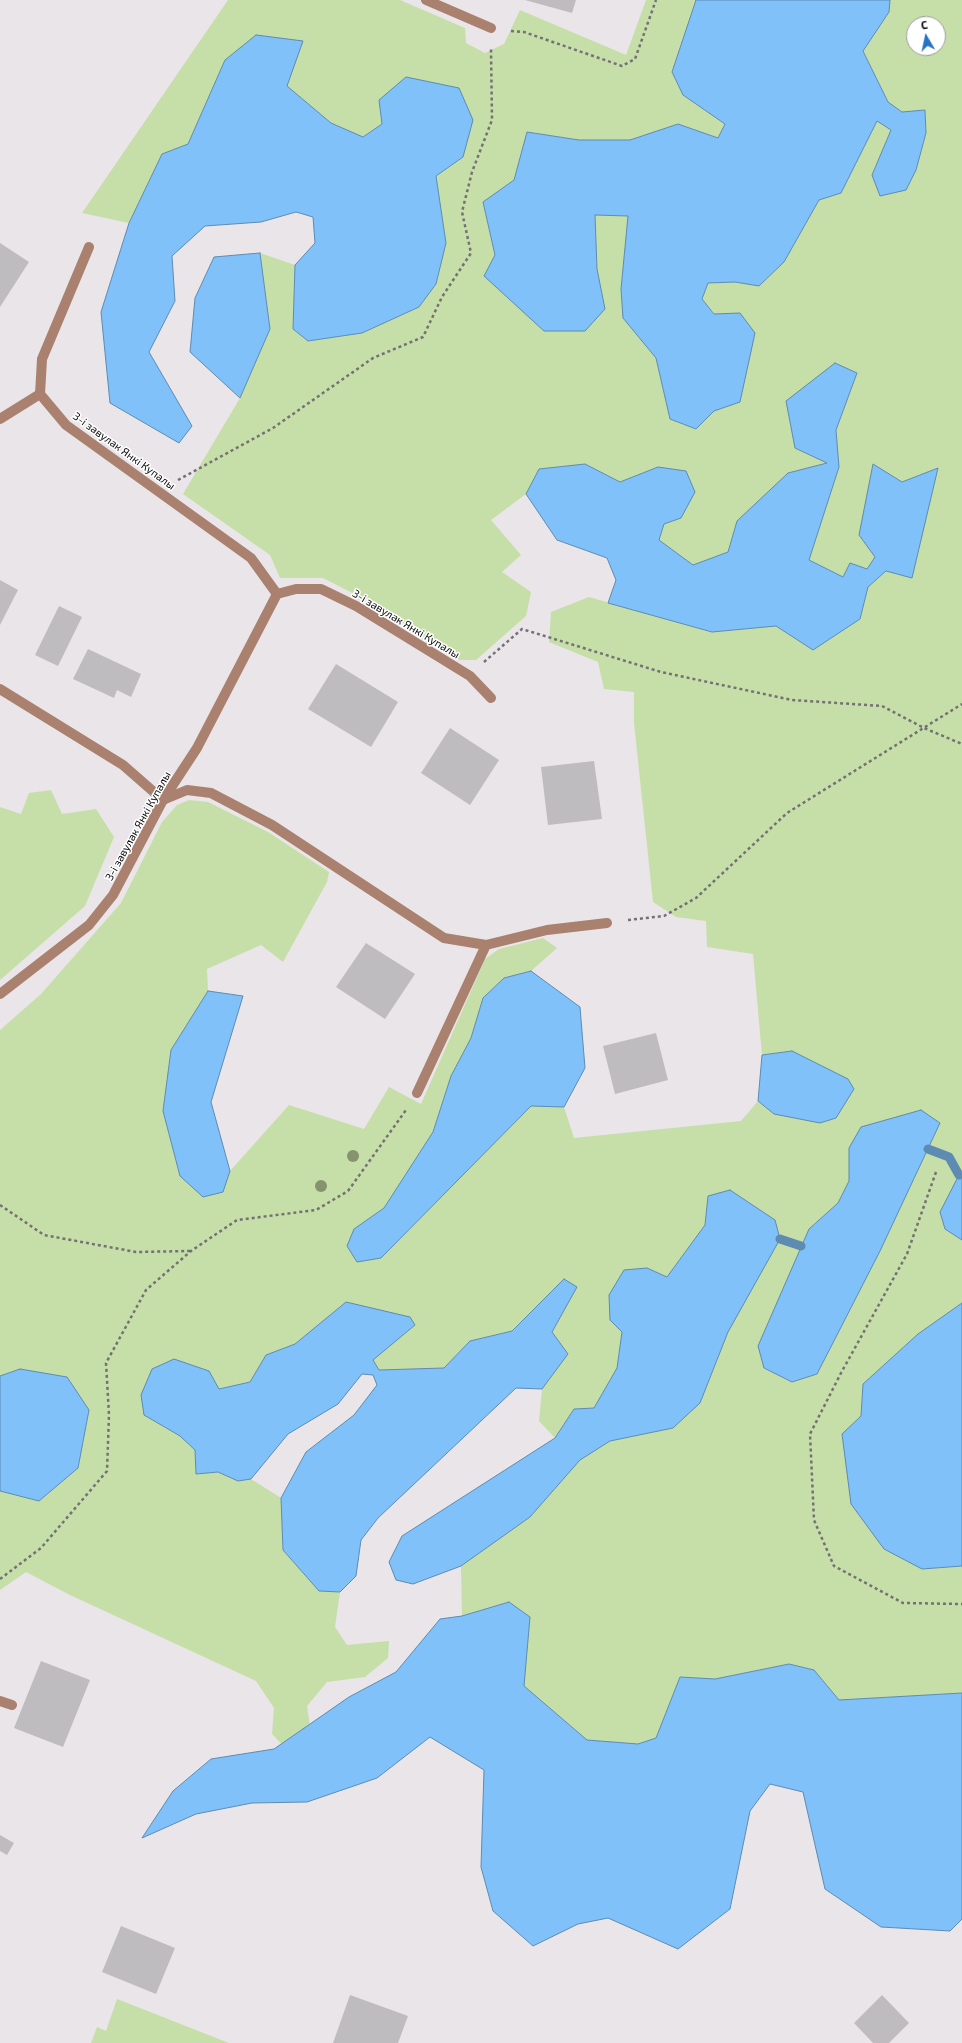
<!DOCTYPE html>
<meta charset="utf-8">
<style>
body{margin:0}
#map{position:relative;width:962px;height:2043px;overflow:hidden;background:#e9e5e9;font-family:"Exo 2",sans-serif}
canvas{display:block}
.north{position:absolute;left:906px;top:16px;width:40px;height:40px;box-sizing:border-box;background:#fff;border:1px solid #9f9e9f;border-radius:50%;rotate:351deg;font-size:11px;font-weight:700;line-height:16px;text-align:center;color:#0e0c0e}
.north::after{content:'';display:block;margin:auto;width:14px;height:18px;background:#2873c3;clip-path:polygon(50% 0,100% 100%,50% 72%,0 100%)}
</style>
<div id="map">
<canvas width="962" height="2043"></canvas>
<div class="north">С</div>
</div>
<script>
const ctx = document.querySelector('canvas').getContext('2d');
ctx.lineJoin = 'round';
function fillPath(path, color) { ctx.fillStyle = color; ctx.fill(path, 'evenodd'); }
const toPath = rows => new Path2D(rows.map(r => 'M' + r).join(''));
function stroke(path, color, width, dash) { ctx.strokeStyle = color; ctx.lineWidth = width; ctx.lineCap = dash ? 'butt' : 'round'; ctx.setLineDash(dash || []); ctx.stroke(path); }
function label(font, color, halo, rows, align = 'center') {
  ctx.font = font + ' "Exo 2",sans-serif'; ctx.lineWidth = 3; ctx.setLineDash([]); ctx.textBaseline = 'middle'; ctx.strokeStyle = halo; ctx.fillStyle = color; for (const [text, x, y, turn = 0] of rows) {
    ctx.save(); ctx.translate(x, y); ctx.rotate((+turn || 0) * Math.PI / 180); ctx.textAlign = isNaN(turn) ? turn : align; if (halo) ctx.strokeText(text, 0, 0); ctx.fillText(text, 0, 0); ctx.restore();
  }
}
fillPath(toPath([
 [228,0,400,0,465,28,466,43,485,53,504,44,520,10,626,55,646,0,696,0,672,72,683,95,725,124,718,138,678,124,630,140,579,140,528,132,514,180,483,202,495,255,605,309,597,269,595,215,629,216,621,289,623,318,656,358,670,419,696,429,714,411,740,402,740,313,715,314,702,299,708,283,735,282,759,286,784,262,819,200,841,193,877,120,891,130,872,175,916,170,926,134,925,110,902,112,888,102,863,50,889,12,890,0,962,0,962,1174,959,1175,946,1229,962,1240,962,1303,918,1334,863,1384,861,1416,922,1569,962,1566,962,1693,839,1700,814,1670,789,1664,715,1679,680,1677,656,1738,638,1744,587,1740,523,1686,530,1617,509,1602,462,1616,461,1566,530,1517,580,1460,610,1441,673,1428,700,1403,728,1332,708,1196,705,1225,667,1277,647,1268,610,1320,623,1332,617,1368,594,1408,574,1409,555,1438,539,1421,542,1389,568,1354,552,1332,576,1288,564,1279,511,1331,470,1341,444,1368,379,1370,372,1360,415,1325,347,1302,295,1344,266,1355,250,1382,218,1389,162,1426,180,1436,195,1450,196,1474,218,1472,238,1481,251,1479,281,1498,283,1550,319,1591,340,1592,335,1627,347,1645,389,1641,388,1658,365,1677,327,1682,307,1706,311,1732,287,1750,272,1734,274,1708,256,1681,70,1595,26,1572,0,1590,0,1491,39,1501,78,1468,89,1410,20,1369,0,1376,0,1030,41,994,121,903,162,822,177,805,189,800,208,802,268,832,329,872,327,882,283,962,261,945,207,969,208,991,171,1050,163,1111,180,1176,223,1192,230,1171,289,1105,364,1129,389,1087,421,1104,485,959,499,949,543,938,557,948,531,971,504,978,483,998,471,1038,451,1076,433,1132,384,1208,354,1229,381,1258,531,1106,564,1107,574,1138,741,1121,758,1101,774,1114,792,1051,762,1055,753,954,707,947,706,921,676,917,653,902,634,723,634,692,604,689,598,662,549,642,551,612,589,597,712,632,776,626,813,650,860,619,868,587,887,571,938,468,902,482,873,465,875,557,867,569,843,577,809,560,839,467,836,430,857,373,835,364,828,463,737,521,728,552,693,565,659,540,664,524,681,518,658,467,620,482,585,464,539,469,526,494,491,520,521,555,502,572,531,592,526,616,476,660,460,660,376,605,323,578,280,578,270,555,183,494,240,398,270,329,260,253,295,265,293,329,308,341,362,333,419,307,436,284,446,243,436,176,463,157,382,124,363,137,331,123,287,86,225,60,188,144,162,154,129,223,82,213],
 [914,24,938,24,938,48,914,48],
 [940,1123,880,1251,817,1374,792,1382,764,1368,809,1229,838,1203,849,1181,849,1148],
 [51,790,62,814,96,809,114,837,85,906,0,980,0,807,21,814,29,793],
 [117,1999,229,2043,91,2043,97,2027,106,2031]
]), '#c6dfa8');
const water = toPath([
 [696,0,890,0,889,12,863,51,888,102,902,112,925,110,926,133,916,170,906,190,880,196,872,175,891,130,877,121,841,193,819,200,784,262,759,286,735,282,708,283,702,299,714,314,740,313,755,333,740,402,714,411,696,429,670,419,656,358,623,318,621,289,628,216,595,215,597,269,605,309,585,331,544,331,484,276,495,255,483,202,514,180,527,132,579,140,630,140,678,124,718,138,725,124,683,95,672,72,696,0],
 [256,35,303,41,287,86,331,123,363,137,382,124,379,100,406,77,459,88,473,120,463,157,436,176,446,243,436,284,419,307,362,333,308,341,293,329,295,265,315,243,313,217,296,212,261,222,205,226,172,256,175,301,149,352,192,426,179,443,110,403,101,312,129,223,162,154,188,144,225,60,256,35],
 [260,253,270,329,240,398,190,352,195,298,214,257,260,253],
 [835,363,857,373,836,430,839,467,809,560,843,577,850,563,867,569,875,557,859,535,873,464,902,482,938,468,912,578,886,571,868,587,860,619,813,650,776,626,712,632,608,603,616,580,607,558,557,540,526,494,539,469,585,464,620,482,658,467,686,471,695,492,681,518,664,524,659,540,693,565,728,552,737,521,788,473,827,463,795,448,786,401,835,363],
 [531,971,580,1007,585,1068,564,1107,531,1106,381,1258,357,1262,347,1246,354,1229,384,1208,433,1132,451,1076,471,1038,483,998,504,978,531,971],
 [208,991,243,996,211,1102,230,1171,223,1192,203,1197,180,1176,163,1111,171,1050,208,991],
 [792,1051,848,1079,854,1089,836,1118,820,1123,774,1114,758,1101,762,1055,792,1051],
 [921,1110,940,1123,880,1251,817,1374,792,1382,764,1368,758,1346,809,1229,838,1203,849,1181,849,1148,861,1127,921,1110],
 [962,1174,962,1240,945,1229,940,1212,959,1175,962,1174],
 [730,1190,775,1220,780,1239,728,1332,700,1403,673,1428,610,1441,580,1460,530,1517,461,1566,413,1584,396,1580,389,1562,402,1536,555,1438,574,1409,594,1408,617,1368,622,1332,610,1320,609,1295,624,1270,647,1268,667,1277,705,1225,708,1196,730,1190],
 [564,1279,577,1287,552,1332,568,1354,542,1389,516,1388,378,1518,361,1540,356,1576,340,1592,319,1591,283,1550,281,1498,306,1452,354,1415,377,1385,373,1375,362,1374,338,1404,288,1434,251,1479,238,1481,218,1472,196,1474,195,1450,180,1436,144,1415,141,1395,152,1369,174,1359,209,1371,219,1389,250,1382,266,1355,295,1344,346,1302,410,1317,415,1325,373,1360,379,1370,444,1368,470,1341,512,1331,564,1279],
 [962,1303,962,1566,922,1569,884,1549,851,1504,842,1434,861,1416,863,1384,918,1334,962,1303],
 [20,1369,67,1377,89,1410,78,1468,39,1501,0,1491,0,1376,20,1369],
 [509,1602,530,1617,524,1686,587,1740,638,1744,656,1738,680,1677,715,1679,789,1664,814,1670,839,1700,962,1693,962,1919,950,1931,881,1927,825,1889,803,1792,770,1784,750,1811,730,1909,678,1949,608,1918,578,1924,533,1946,493,1911,481,1867,484,1770,430,1737,377,1778,307,1802,252,1803,196,1814,142,1838,173,1791,211,1759,274,1749,349,1697,396,1672,440,1619,462,1616,509,1602]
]);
fillPath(water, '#7fc1f8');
stroke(water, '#5d8bb2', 1);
stroke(toPath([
 [928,1149,949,1157,959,1175],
 [780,1239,801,1246]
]), '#5d8bb2', 9);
fillPath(toPath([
 [525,0,576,0,572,13],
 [0,243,29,262,0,307],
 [0,580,18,590,0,625],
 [59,606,82,617,58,666,35,655],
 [88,649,141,674,131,697,117,690,114,698,73,679],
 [336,664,398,702,371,747,308,709],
 [450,728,499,760,470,805,421,773],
 [594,761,602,819,548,825,541,767],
 [366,943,415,974,385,1019,336,987],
 [656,1033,668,1080,615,1094,603,1046],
 [41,1661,90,1680,63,1747,14,1728],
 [0,1835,14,1843,7,1855,0,1851],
 [121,1926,175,1948,156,1994,102,1972],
 [350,1995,408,2016,398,2043,333,2043],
 [882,1995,909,2023,889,2043,873,2043,854,2023]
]), '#bfbcc0');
stroke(toPath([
 [511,31,524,32,622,66,635,59,656,0],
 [178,480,273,428,373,358,423,337,442,297,471,253,462,212,472,172,492,120,491,49],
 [484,662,522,629,661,672,792,700,882,706,924,728,962,744],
 [628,920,664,916,696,898,787,813,962,704],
 [936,1172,907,1254,841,1373,810,1434,814,1520,834,1566,903,1603,962,1604],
 [0,1205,44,1235,136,1252,191,1251],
 [0,1579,41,1548,107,1471,109,1415,106,1363,146,1290,191,1251,237,1220,316,1210,348,1191,406,1110]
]), '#747174', 2.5, [3, 3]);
stroke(toPath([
 [0,419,40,394],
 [0,689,123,765,163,800,187,790,211,793,272,825,444,938,486,945,547,930,607,923],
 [417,1093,486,945],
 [0,1701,12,1705]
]), '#aa806f', 10);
stroke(toPath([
 [426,0,491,28],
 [89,247,42,359,40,394,66,425,251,558,277,594,296,589,321,589,356,606,470,676,491,698],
 [0,994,89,925,113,895,163,800,197,748,277,594]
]), '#aa806f', 10);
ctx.fillStyle = '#87926f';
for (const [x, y] of [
 [353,1156],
 [321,1186]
]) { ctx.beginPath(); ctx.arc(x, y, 6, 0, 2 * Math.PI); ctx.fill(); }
label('11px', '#0e0c0e', '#fff', [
 ["3-і завулак Янкі Купалы",124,451,36],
 ["3-і завулак Янкі Купалы",406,624,31],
 ["3-і завулак Янкі Купалы",138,826,-61]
]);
</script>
